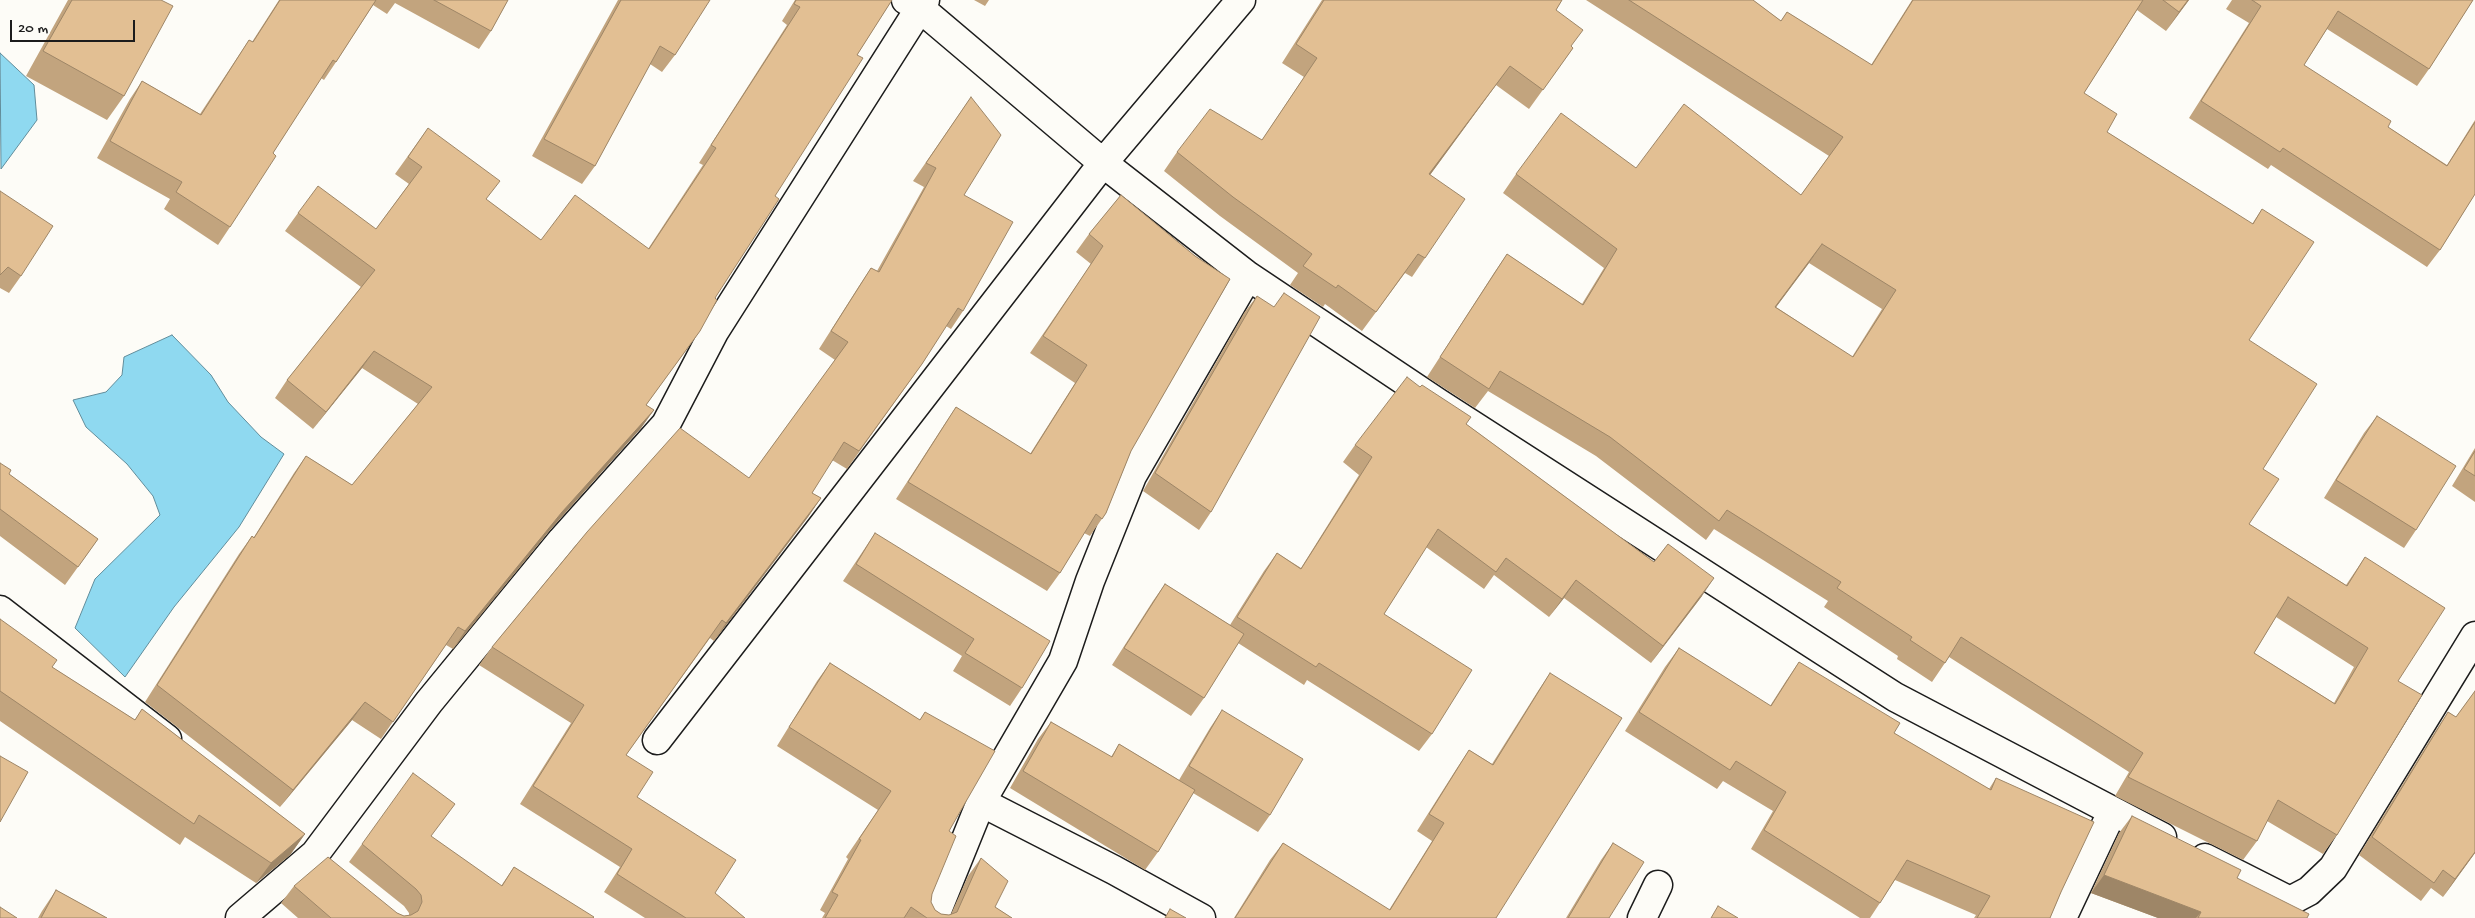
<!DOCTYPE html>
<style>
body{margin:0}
#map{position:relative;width:2475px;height:918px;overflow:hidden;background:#fdfcf7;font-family:"Gochi Hand",sans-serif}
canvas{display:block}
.scale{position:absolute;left:10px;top:20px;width:125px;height:22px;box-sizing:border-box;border:2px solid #1c1c1c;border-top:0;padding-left:6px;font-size:15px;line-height:18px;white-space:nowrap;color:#1c1c1c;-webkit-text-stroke:4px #fdfcf7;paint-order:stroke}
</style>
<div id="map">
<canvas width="2475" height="918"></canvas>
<div class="scale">20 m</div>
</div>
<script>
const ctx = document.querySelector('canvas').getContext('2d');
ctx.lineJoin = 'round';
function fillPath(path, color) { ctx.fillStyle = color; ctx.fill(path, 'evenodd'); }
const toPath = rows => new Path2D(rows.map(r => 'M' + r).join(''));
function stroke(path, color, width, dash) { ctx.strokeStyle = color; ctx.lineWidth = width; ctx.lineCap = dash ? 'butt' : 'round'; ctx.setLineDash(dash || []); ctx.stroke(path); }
const water = toPath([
 [0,53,34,85,37,120,1,169,0,53],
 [172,335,211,375,228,402,261,437,284,454,239,527,174,607,125,677,75,628,95,579,160,515,153,496,127,464,86,427,73,400,106,392,122,375,124,357,172,335]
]);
fillPath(water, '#8fd9f0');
stroke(water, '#618d9b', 1);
const minor = toPath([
 [906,0,921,9,1103,163,1248,276,1438,403,1895,697,2162,837],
 [0,610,167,739],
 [657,740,1103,163,1241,0],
 [981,802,1114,870,1201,918],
 [2205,858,2290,901,2309,891,2333,868,2475,636],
 [240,918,315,854,429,702,562,540,666,424,714,332,925,0],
 [934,918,981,802,1063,661,1090,581,1132,476,1248,276],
 [1642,918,1658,885],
 [2062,918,2112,812]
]);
stroke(minor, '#1c1c1c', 31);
stroke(minor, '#fdfcf7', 28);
fillPath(toPath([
 [68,0,161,0,124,96,107,120,26,76],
 [279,0,508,0,491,31,479,49,395,3,387,14,373,5,336,62,324,80,321,78,273,153,230,227,218,245,164,209,170,199,97,158,130,99,142,81,200,114,237,58,249,40,252,42],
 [618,0,709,0,675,55,662,72,650,64,595,166,582,184,532,156],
 [795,0,892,0,857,55,715,298,700,331,646,405,654,410,641,428,550,530,453,649,446,645,381,739,352,720,280,807,145,702,239,554,252,536,254,537,294,473,306,456,352,485,418,404,362,368,313,429,275,398,287,380,361,287,285,231,298,213,376,229,409,184,395,174,428,128,487,200,541,240,648,249,703,165,699,163,787,25,782,21],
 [974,0,989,0,985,6],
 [1322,0,1562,0,1556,10,1571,46,1573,48,1529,109,1496,85,1430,175,1425,258,1412,277,1405,273,1362,331,1325,304,1323,307,1290,285,1298,273,1220,216,1164,171,1177,152,1262,140,1304,77,1282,63],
 [1586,0,1753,0,1781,21,1787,12,1871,65,1912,0,2189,0,2166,31,2137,10,2084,93,2107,132,2252,224,2262,209,2249,340,2263,469,2249,524,2346,585,2365,557,2398,681,2337,835,2323,854,2267,821,2257,841,2243,860,2115,796,2129,772,1949,657,1932,682,1897,659,1898,656,1824,607,1828,601,1714,529,1706,540,1596,456,1488,391,1475,408,1427,377,1494,273,1507,254,1582,304,1604,268,1503,193,1516,174,1636,168,1801,195,1829,156],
 [1809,263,1882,309,1852,357,1776,307],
 [2276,617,2354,667,2334,703,2254,653],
 [2232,0,2473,0,2429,69,2417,86,2327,29,2304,65,2388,127,2447,165,2475,120,2475,194,2440,250,2427,267,2271,165,2268,169,2189,118,2249,23,2226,9],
 [971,97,964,195,963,311,951,329,946,326,922,364,847,469,832,460,812,493,821,498,808,517,714,641,710,638,626,755,637,797,715,893,745,918,645,918,604,892,620,867,520,804,571,723,479,665,492,647,749,478,835,360,819,349,859,286,871,268,877,271,924,187,913,181],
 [0,191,21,276,9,293,0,288],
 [1121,195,1131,451,1106,513,1090,536,1084,533,1060,573,1047,591,896,499,944,425,956,407,1030,454,1075,383,1030,353,1091,264,1076,252,1089,234],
 [1257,296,1211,512,1199,530,1143,491,1244,313],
 [2377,416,2416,530,2404,548,2324,498,2364,433],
 [1466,424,1654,562,1702,596,1651,663,1564,598,1549,617,1494,575,1484,589,1426,547,1384,614,1432,734,1419,751,1307,680,1304,685,1238,643,1204,698,1191,716,1112,665,1153,601,1165,584,1230,625,1264,571,1277,553,1301,568,1359,475,1343,462,1355,445],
 [2475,448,2475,502,2452,486],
 [0,463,9,474,98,539,65,585,0,536],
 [875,533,1022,688,1010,706,953,671,962,656,843,581],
 [0,619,52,667,135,720,142,709,305,834,290,855,256,883,185,837,180,845,0,721],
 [1679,648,1770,706,1786,681,1799,662,1894,733,1989,789,1996,778,2061,892,2050,918,1974,918,1976,915,1895,880,1870,918,1860,918,1751,849,1773,811,1723,781,1717,789,1625,731,1665,667],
 [830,663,920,720,925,712,949,831,932,894,931,902,935,910,941,914,949,915,951,914,968,876,981,858,995,907,1012,918,822,918,825,913,820,910,848,859,846,857,878,810,777,746,817,681],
 [1550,673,1496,918,1234,918,1270,860,1283,843,1389,910,1432,841,1417,831,1457,768,1469,750,1492,764,1538,691],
 [2475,691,2475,853,2443,897,2431,888,2421,901,2359,855,2436,730,2448,712,2456,717],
 [1222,710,1270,815,1258,832,1193,793,1158,852,1145,870,1010,788,1038,739,1051,722,1111,757,1119,744,1179,780,1210,728],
 [2132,816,2237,878,2307,918,2158,918,2091,893,2119,833],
 [432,837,501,886,514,867,593,918,298,918,281,903,294,886,397,913,404,916,409,915,409,913,404,906,349,862,362,844],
 [1613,843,1609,918,1566,918,1601,860],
 [56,890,107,918,38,918,42,911]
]), '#c2a47e');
fillPath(toPath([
 [2188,0,2189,0,2166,31,2179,12],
 [1510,66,1496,85,1416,194,1429,174],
 [1822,244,1809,263,1762,326,1775,307],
 [374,351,362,368,313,429,326,412],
 [654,410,641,428,550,530,453,649,465,631,562,512],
 [821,498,808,517,714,641,726,623],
 [1714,578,1702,596,1651,663,1663,646],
 [1576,580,1564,598,1549,617,1562,599],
 [365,702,352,720,280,807,293,790],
 [305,834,290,855,256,883,271,863],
 [2475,852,2475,853,2443,897,2455,879],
 [2104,875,2201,912,2196,918,2158,918,2091,893]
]), '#9e8667');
const building = toPath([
 [72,0,161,0,173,6,124,96,43,51,72,0],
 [280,0,376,0,336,62,333,60,273,153,276,156,230,227,176,192,182,182,110,141,142,81,201,115,249,40,253,42,280,0],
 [434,0,508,0,491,31,434,0],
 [621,0,710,0,675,55,660,46,595,166,544,139,621,0],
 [796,0,892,0,857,55,863,58,775,196,779,199,715,298,717,300,700,331,646,405,654,410,562,512,465,631,458,627,393,722,365,702,293,790,157,685,252,536,254,538,306,456,352,485,432,387,374,351,326,412,287,380,375,270,298,213,318,186,376,229,422,167,408,157,428,128,500,181,486,199,541,240,575,195,649,249,716,148,711,145,800,7,794,4,796,0],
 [1324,0,1562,0,1556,10,1583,30,1571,46,1573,48,1543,90,1510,66,1429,174,1465,199,1425,258,1418,254,1376,312,1338,285,1336,288,1303,266,1312,254,1233,197,1177,152,1210,109,1262,140,1317,58,1296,44,1324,0],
 [1629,0,1753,0,1781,21,1787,12,1872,65,1913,0,2143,0,2084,93,2117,114,2107,132,2253,224,2262,209,2314,242,2249,340,2317,384,2263,469,2279,479,2249,524,2347,586,2365,557,2445,608,2398,681,2422,695,2337,835,2278,800,2257,841,2128,777,2143,753,1961,637,1945,663,1910,640,1912,637,1837,588,1841,582,1727,510,1719,521,1610,437,1500,371,1489,389,1440,357,1507,254,1583,305,1617,249,1516,174,1561,113,1636,168,1684,104,1801,195,1843,137,1629,0],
 [1822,244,1896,290,1853,357,1775,307,1822,244],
 [2288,597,2368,648,2335,704,2254,653,2288,597],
 [2163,0,2188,0,2179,12,2163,0],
 [2252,0,2473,0,2429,69,2338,11,2304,65,2391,121,2388,127,2447,166,2475,122,2475,194,2440,250,2283,148,2280,152,2201,101,2261,6,2252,0],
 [971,97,1001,135,964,195,1013,222,963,311,958,308,922,364,859,451,844,442,812,493,821,498,726,623,722,620,626,755,653,772,637,797,736,860,715,893,745,918,686,918,617,874,632,849,533,786,584,705,492,647,587,532,680,428,749,478,848,342,831,331,871,268,879,272,936,168,926,163,971,97],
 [0,191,53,226,21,276,8,267,0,275,0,191],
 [1121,195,1195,256,1230,279,1131,451,1106,513,1102,519,1096,514,1060,573,908,482,956,407,1031,454,1087,365,1043,336,1103,246,1089,234,1121,195],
 [1284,293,1320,317,1211,512,1155,473,1257,296,1274,307,1284,293],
 [1407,377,1420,387,1422,385,1471,417,1466,424,1654,562,1668,544,1714,578,1663,646,1576,580,1562,599,1506,558,1496,572,1438,529,1384,614,1472,670,1432,734,1319,663,1316,667,1237,617,1277,553,1301,569,1372,457,1355,445,1407,377],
 [2377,416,2456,466,2416,530,2336,480,2377,416],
 [2475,451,2475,476,2464,469,2475,451],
 [0,463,11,470,9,474,98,539,78,567,0,509,0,463],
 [875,533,1050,641,1022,688,965,653,974,639,856,564,875,533],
 [1165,584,1244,634,1204,698,1124,648,1165,584],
 [0,619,57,660,52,667,135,720,142,709,305,834,271,863,199,815,194,824,0,691,0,619],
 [1679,648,1771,706,1799,662,1900,723,1894,733,1991,790,1996,778,2094,822,2061,892,2050,918,1977,918,1990,896,1907,860,1880,903,1764,830,1786,792,1736,761,1730,770,1639,712,1679,648],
 [830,663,920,720,925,712,995,751,949,831,956,836,932,894,931,902,935,910,941,914,949,915,957,912,981,858,1008,881,995,907,1012,918,927,918,911,907,904,918,825,918,838,895,832,892,861,840,859,839,891,791,789,727,830,663],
 [1550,673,1622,718,1496,918,1235,918,1283,843,1390,910,1444,823,1429,814,1469,750,1493,765,1550,673],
 [2475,691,2475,852,2455,879,2443,870,2434,883,2372,837,2448,712,2456,717,2475,691],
 [1222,710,1303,759,1270,815,1189,766,1222,710],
 [1051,722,1112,757,1119,744,1195,790,1158,852,1023,771,1051,722],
 [0,756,28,772,0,822,0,756],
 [413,773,455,804,431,836,502,886,514,867,594,917,593,918,331,918,294,886,328,857,397,913,404,916,411,915,418,911,422,902,421,895,416,889,362,844,413,773],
 [2132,816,2241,870,2237,878,2309,914,2307,918,2198,918,2201,912,2104,875,2132,816],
 [1613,843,1644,862,1609,918,1568,918,1613,843],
 [56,890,107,918,41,918,56,890],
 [1718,906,1738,918,1711,918,1718,906],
 [0,907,17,918,0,918,0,907],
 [1170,909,1186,918,1165,918,1170,909]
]);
fillPath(building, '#e2bf93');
stroke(building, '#9e8667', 1);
</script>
